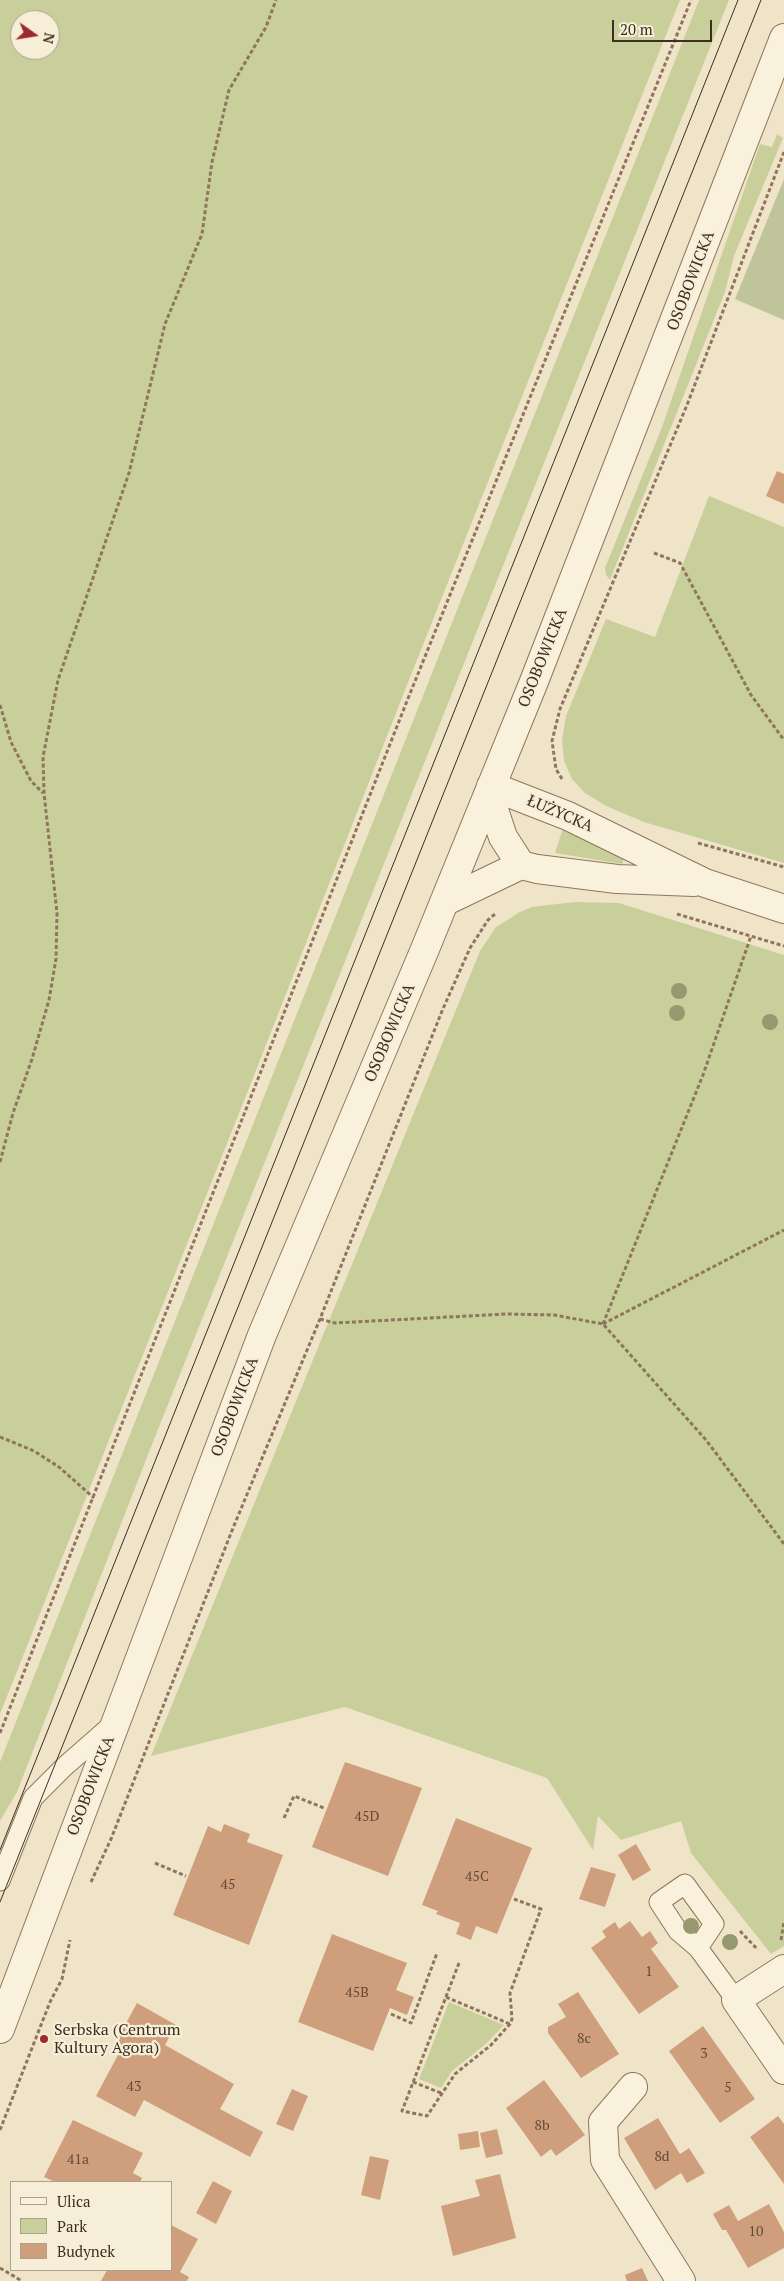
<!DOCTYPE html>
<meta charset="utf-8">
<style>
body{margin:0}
#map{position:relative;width:784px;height:2281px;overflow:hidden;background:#f0e4c8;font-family:"PT Serif",serif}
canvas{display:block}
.legend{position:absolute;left:10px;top:2181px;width:162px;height:90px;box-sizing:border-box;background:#f7eed8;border:1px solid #ada18e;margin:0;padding:6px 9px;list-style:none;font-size:15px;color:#3d2e20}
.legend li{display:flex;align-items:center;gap:10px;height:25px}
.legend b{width:25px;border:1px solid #ada18e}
.north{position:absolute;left:10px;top:10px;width:50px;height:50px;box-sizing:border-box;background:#f7eed8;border:1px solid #ada18e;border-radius:50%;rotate:103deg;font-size:14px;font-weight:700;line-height:20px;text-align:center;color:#3d2e20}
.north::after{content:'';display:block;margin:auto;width:18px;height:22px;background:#9e2a2b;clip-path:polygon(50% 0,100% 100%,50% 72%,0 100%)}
.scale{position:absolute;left:612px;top:20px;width:100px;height:22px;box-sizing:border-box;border:2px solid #3d2e20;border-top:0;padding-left:6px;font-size:15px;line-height:18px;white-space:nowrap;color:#3d2e20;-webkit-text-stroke:4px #f7eed8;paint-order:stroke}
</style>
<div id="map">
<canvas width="784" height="2281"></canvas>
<ul class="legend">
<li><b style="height:6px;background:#faf1dc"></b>Ulica</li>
<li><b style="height:14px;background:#c9cf9b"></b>Park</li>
<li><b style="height:14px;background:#cf9f7d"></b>Budynek</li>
</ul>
<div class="north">N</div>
<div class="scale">20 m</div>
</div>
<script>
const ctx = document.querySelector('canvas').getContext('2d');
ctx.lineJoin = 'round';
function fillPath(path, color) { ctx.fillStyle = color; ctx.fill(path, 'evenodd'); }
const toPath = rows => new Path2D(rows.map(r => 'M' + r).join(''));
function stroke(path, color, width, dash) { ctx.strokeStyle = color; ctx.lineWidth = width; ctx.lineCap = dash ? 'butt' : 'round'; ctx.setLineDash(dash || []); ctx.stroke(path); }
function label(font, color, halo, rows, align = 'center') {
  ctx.font = font + ' "PT Serif",serif'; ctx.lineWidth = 4.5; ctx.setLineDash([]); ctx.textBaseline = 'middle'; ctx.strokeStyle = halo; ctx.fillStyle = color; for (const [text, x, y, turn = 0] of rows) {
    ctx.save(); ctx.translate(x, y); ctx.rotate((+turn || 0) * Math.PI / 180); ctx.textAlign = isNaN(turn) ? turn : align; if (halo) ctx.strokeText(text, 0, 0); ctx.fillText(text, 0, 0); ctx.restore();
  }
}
fillPath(toPath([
 [0,0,680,0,409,680,255,1073,0,1714],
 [20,20,50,20,50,50,20,50],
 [699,0,729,0,149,1452,17,1792,0,1821,0,1762],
 [777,134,783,138,734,256,725,292,610,580,606,575,605,568,662,427,760,144,772,147],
 [709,496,784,527,784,863,644,822,606,806,585,793,572,779,564,761,562,740,566,716,606,619,655,637],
 [563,828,624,856,623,862,622,864,555,853],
 [574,902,619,903,784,955,784,1946,771,1954,691,1853,681,1821,621,1840,598,1816,593,1850,547,1778,345,1707,151,1756,480,951,496,927,520,912,532,907],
 [449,2002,504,2025,487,2043,452,2071,441,2088,419,2079]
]), '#c9cf9b');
fillPath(toPath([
 [784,179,784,320,735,299]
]), '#bfc49a');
fillPath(toPath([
 [777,471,784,474,784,504,766,496],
 [345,1762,422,1788,388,1876,312,1847],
 [456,1818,532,1848,497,1934,476,1926,471,1940,456,1934,460,1923,436,1914,438,1911,422,1905],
 [224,1824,250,1834,247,1842,283,1855,249,1945,173,1915,208,1826,221,1832],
 [636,1844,651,1870,633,1881,618,1855],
 [591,1867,616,1874,605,1907,579,1899],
 [630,1921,642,1937,650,1931,658,1943,651,1949,679,1987,639,2014,591,1948,606,1937,602,1931,615,1922,619,1929],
 [332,1934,407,1963,396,1990,414,1997,407,2015,390,2008,373,2051,298,2022],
 [578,1992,619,2054,581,2078,548,2033,548,2027,566,2017,558,2004],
 [137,2003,176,2025,165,2045,234,2084,220,2109,263,2132,250,2157,144,2100,135,2117,96,2096,119,2053,112,2049],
 [703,2026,755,2099,720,2123,669,2051],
 [544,2080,585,2135,556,2156,551,2149,541,2157,506,2108],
 [292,2089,308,2096,293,2131,276,2124],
 [778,2116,784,2124,784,2184,750,2137],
 [658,2118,680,2154,689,2148,705,2173,687,2183,681,2173,655,2190,624,2138],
 [73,2120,143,2153,133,2173,142,2178,140,2182,55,2182,44,2177],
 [497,2129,503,2154,486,2158,480,2133],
 [478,2131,480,2147,460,2150,458,2134],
 [370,2156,389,2160,380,2200,361,2195],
 [500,2174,516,2238,453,2256,441,2206,480,2196,475,2180],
 [213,2181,232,2191,216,2224,196,2213],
 [769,2204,784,2232,784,2248,748,2268,726,2230,722,2230,713,2214,729,2205,738,2221],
 [171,2225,198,2239,180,2272,189,2277,187,2281,101,2281,107,2270,171,2270],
 [642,2268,648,2281,627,2281,625,2275]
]), '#cf9f7d');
const service = toPath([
 [0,1881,33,1798,64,1767,113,1724],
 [698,1948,714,1924,685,1884,659,1902,678,1931,698,1948,736,2000]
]);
const minor = toPath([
 [784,1969,736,2000,784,2070],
 [633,2087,603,2122,605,2160,681,2281]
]);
const tertiary = toPath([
 [491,786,568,816,705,883,784,909],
 [491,786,495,813,503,837,521,865],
 [444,902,521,865,537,869,617,879,694,882],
 [0,2029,262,1335,425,949,533,684,784,38]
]);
stroke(service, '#8d765c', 21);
stroke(minor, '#8d765c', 30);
stroke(tertiary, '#8d765c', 30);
stroke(toPath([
 [654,553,680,563,751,695,784,740],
 [0,705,11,742,31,781,43,793],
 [562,779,556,769,552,741,560,709,687,405,784,152],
 [698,843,784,867],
 [677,914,784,946],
 [0,1162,13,1113,32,1059,49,1000,56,959,57,913,44,793,43,757,58,680,129,473,165,324,202,234,212,162,229,90,266,27,276,0],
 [320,1319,335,1323,506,1314,554,1315,603,1324,706,1440,784,1544],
 [603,1324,703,1075,751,936],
 [603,1324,784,1230],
 [0,1437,34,1451,59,1467,94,1498],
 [0,1733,407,701,691,0],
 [284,1818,294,1796,324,1808],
 [155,1863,186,1876],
 [91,1882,111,1839,233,1528,320,1319,442,1011,470,948,488,920,495,914],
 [740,1931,758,1950],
 [781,1940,784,1922],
 [459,1963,402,2111,427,2116,455,2074,491,2045,510,2024,512,2019,510,1993,541,1909,514,1899],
 [446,1997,510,2024],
 [391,2014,411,2023,437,1953],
 [413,2082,441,2093],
 [0,2130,50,2002,62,1979,70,1940],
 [0,2268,22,2281]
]), '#8d765c', 3, [4, 2.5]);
stroke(service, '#faf1dc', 19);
stroke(minor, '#faf1dc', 28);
stroke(tertiary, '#faf1dc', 28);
stroke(toPath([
 [0,1850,738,0],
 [0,1902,761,0]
]), '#3d2e20', 1);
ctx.fillStyle = '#96986f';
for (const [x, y] of [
 [679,991],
 [677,1013],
 [770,1022],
 [691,1926],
 [730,1942]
]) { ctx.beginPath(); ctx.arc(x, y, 8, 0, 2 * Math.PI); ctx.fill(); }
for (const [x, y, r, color] of [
 [44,2039,5,"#9e2a2b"]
]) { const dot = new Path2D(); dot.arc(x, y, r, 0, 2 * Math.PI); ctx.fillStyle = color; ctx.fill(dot); stroke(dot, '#f7eed8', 2); }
label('14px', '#624a37', null, [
 ["45D",367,1817],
 ["45C",477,1877],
 ["45",228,1885],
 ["1",649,1972],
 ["45B",357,1993],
 ["8c",584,2039],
 ["3",704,2054],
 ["43",134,2087],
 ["5",728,2088],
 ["8b",542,2126],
 ["8d",662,2157],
 ["41a",78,2160],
 ["10",756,2232]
]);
label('16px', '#3d2e20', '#f7eed8', [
 ["OSOBOWICKA",691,281,-69],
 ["OSOBOWICKA",543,658,-68],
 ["ŁUŻYCKA",560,814,23],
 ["OSOBOWICKA",390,1033,-67],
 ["OSOBOWICKA",235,1407,-69],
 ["OSOBOWICKA",91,1786,-69]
]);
label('16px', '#3d2e20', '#f7eed8', [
 ["Serbska (Centrum",54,2030],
 ["Kultury Agora)",54,2048]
], 'left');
</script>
